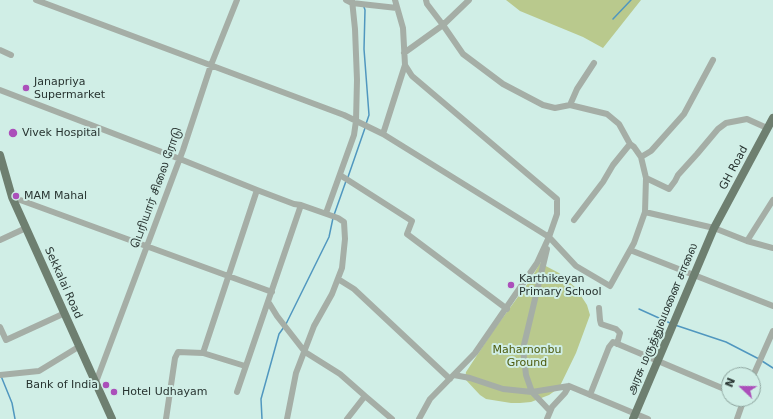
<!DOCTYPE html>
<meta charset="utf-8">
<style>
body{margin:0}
#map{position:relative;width:773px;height:419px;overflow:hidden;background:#d0eee6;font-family:"DejaVu Sans",sans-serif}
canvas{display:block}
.north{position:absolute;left:721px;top:367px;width:40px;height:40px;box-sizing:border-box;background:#d0eee6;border:1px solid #8da49e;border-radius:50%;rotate:292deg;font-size:11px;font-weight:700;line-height:16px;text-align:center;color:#283431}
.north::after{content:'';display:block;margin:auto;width:14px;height:18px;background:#ab4fba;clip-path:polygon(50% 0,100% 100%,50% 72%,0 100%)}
</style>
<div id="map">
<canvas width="773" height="419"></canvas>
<div class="north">N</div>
</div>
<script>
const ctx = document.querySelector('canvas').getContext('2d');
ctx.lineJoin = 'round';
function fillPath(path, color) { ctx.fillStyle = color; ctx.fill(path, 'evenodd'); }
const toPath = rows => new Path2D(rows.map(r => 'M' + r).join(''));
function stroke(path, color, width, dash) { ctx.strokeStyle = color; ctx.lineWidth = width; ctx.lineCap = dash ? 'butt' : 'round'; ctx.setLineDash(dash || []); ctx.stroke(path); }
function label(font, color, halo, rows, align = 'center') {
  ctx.font = font + ' "DejaVu Sans","Noto Sans Tamil",sans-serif'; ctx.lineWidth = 4; ctx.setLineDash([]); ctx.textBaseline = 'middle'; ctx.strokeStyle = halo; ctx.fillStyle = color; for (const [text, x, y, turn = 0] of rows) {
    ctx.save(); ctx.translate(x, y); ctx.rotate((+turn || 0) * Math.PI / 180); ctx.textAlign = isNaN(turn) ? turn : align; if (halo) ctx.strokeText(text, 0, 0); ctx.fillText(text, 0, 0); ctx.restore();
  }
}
fillPath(toPath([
 [506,0,641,0,603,48,583,37,520,11],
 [540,263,559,273,576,288,587,305,590,315,576,353,559,388,549,395,531,402,520,403,511,403,486,399,480,395,465,379,466,372,493,331,531,279]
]), '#b9c98d');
stroke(toPath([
 [364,7,365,10,364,49,369,115,366,124],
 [613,19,631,0],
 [348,177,365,128],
 [334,215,346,181],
 [639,309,670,323],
 [286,324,329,237,333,218],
 [675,325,726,342,759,359],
 [762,361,773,368],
 [1,376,12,403,15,419],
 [262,419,261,399,279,334,284,327]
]), '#5097bf', 1.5);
stroke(toPath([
 [36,0,344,115,383,134],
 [346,0,352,3,397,8],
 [395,0,403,28,405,65,412,76,557,199,557,214,549,237,576,266,610,286,634,243,645,212,646,178,669,189,675,181,678,175,697,154,718,129,726,123,747,119,767,128],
 [469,0,443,25,463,54,503,84,543,105,555,108,570,105,607,114,619,124,630,144,634,147,641,157,646,178],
 [0,50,11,55],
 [404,53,443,25,427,4,426,0],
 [405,65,383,134,549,237,537,263,475,353,430,399,419,419],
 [0,90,180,159,257,190,294,204,301,205],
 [570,105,577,89,594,63],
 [641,157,651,151,684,114,713,60],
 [340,175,412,221,407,234,507,309],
 [12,197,272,292],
 [645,212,714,228,747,241,773,248],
 [326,213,354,135,356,121,357,80,355,29,352,0],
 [574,220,603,182,613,165,630,144],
 [0,240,26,228],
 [747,241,773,200],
 [547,249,523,349,526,375,532,392,550,411],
 [630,250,773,306],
 [338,279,354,289,450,379],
 [269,303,277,316,305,352,340,374,365,396,347,419],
 [599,308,600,320,601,324,616,329,620,333,617,344],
 [0,327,6,340,65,313],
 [203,353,257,190],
 [0,375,39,371,80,346],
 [454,375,470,378,503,389,532,392,569,386,648,419],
 [753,376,773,331],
 [96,382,183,150,211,65,237,0],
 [237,392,301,205,338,218,344,222,345,239,342,268,332,294,314,326,296,373,287,419],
 [590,395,609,347,613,342,729,391],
 [365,396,392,419],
 [166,419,175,358,178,352,203,353,245,366],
 [547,419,552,407,565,393,569,386],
 [737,419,744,399]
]), '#a5aea6', 6);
stroke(toPath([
 [0,155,12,197,112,419],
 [633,419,714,228,773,118]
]), '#6e7f70', 8);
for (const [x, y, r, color] of [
 [26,88,4,"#ab4fba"],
 [13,133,5,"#ab4fba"],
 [16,196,4,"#ab4fba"],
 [511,285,4,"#ab4fba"],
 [106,385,4,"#ab4fba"],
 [114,392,4,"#ab4fba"]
]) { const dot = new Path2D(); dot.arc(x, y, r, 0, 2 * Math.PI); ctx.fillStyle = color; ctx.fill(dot); stroke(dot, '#d0eee6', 1.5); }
label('11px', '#283431', '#d0eee6', [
 ["Janapriya",34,82],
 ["Supermarket",34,95],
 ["Vivek Hospital",22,133],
 ["MAM Mahal",24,196],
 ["Karthikeyan",519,279],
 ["Primary School",519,292],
 ["Bank of India",98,385,"right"],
 ["Hotel Udhayam",122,392]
], 'left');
label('11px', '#283431', '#d0eee6', [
 ["GH Road",734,168,-62],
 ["பெரியார் சிலை ரோடு",157,188,-70],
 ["Sekkalai Road",63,283,66],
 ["அரசு மருத்துவமனை சாலை",663,319,-67]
]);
label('11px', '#4c5a0d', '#d0eee6', [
 ["Maharnonbu",527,350],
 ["Ground",527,363]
]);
</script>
